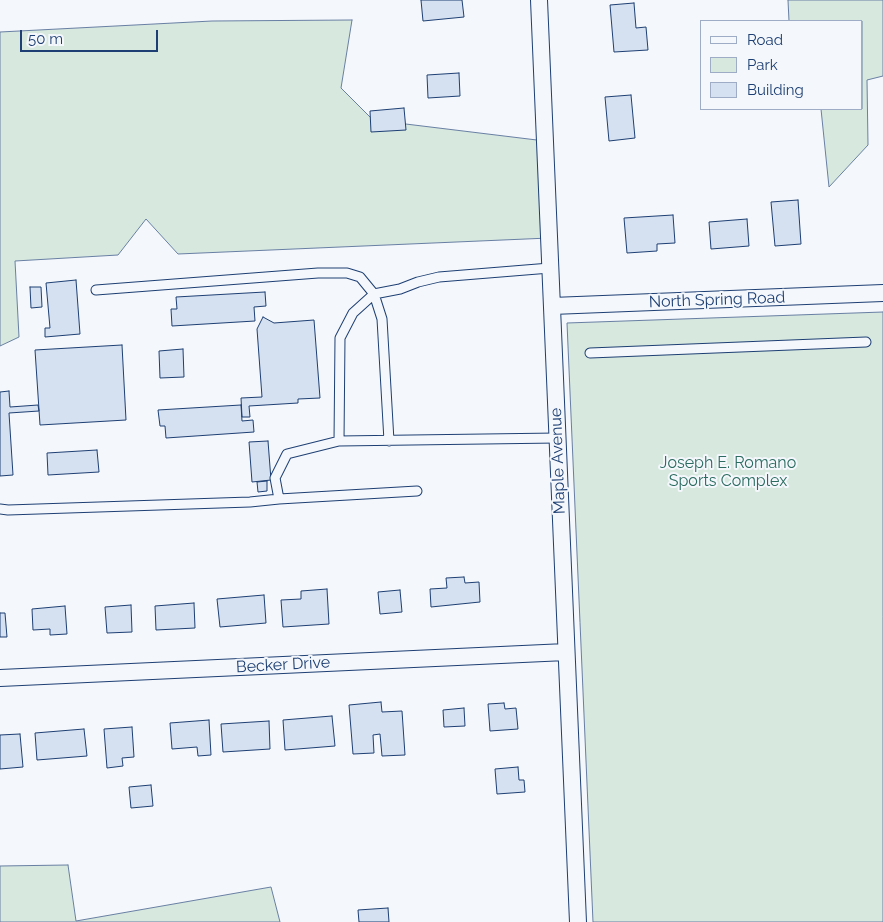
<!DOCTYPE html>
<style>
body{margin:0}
#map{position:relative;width:883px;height:922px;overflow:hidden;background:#f4f7fb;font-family:Raleway,sans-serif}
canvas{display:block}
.legend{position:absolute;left:700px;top:20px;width:162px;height:90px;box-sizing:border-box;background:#f4f7fb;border:1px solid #9eadc5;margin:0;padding:6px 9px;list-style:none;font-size:15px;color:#1d3f73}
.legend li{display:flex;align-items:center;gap:10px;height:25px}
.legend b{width:25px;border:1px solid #9eadc5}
.scale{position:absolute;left:20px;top:30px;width:138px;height:22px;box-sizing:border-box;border:2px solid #1d3f73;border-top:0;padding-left:6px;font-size:15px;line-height:18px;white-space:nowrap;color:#1d3f73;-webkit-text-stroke:4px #f4f7fb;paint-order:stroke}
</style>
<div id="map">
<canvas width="883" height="922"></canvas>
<ul class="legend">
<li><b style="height:6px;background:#f4f7fb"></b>Road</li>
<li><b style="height:14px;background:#d7e8df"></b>Park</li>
<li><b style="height:14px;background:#d5e0f0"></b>Building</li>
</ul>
<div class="scale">50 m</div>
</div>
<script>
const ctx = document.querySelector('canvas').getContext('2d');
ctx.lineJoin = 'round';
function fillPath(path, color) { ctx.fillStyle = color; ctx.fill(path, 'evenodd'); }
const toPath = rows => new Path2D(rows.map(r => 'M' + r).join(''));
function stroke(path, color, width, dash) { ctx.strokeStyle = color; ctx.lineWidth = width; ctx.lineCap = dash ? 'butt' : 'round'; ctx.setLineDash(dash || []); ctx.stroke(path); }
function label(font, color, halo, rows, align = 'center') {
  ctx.font = font + ' Raleway,sans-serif'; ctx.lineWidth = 4; ctx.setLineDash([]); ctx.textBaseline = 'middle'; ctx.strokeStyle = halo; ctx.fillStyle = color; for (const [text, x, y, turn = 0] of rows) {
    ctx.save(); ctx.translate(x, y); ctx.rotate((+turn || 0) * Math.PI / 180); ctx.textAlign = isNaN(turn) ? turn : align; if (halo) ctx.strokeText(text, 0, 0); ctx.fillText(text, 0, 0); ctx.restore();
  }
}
const green = toPath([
 [788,0,883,0,883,76,867,80,868,145,829,187,821,109,862,109,862,21,789,21,788,0],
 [352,20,341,88,373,120,545,141,549,238,178,254,146,219,118,255,15,261,19,337,0,346,0,32,212,21,352,20],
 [883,312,883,922,593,922,567,323,883,312],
 [68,865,76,921,271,887,280,922,0,922,0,866,68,865]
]);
fillPath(green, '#d7e8df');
stroke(green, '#687fa3', 1);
const building = toPath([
 [421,0,462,0,464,17,423,21,421,0],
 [634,3,636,28,646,27,648,50,614,52,610,5,634,3],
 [459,73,460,96,428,98,427,75,459,73],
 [631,95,635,138,609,141,605,97,631,95],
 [404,108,406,130,371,132,370,111,404,108],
 [798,200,801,244,775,246,771,202,798,200],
 [673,215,675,243,657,244,657,251,627,253,624,218,673,215],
 [747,219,749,246,711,249,709,222,747,219],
 [76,280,80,334,45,337,45,328,50,328,46,283,76,280],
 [30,287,41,287,42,307,31,308,30,287],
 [265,292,266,306,254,307,255,321,172,326,171,309,177,309,176,297,265,292],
 [263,317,274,323,314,320,320,398,298,399,298,403,249,406,250,417,242,417,241,398,262,397,257,329,263,317],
 [122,345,126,420,40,425,35,350,122,345],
 [183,349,184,377,160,378,159,351,183,349],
 [9,391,10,407,38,405,39,411,9,413,13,475,0,476,0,392,9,391],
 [241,405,242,421,253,420,254,432,166,438,165,426,160,426,158,410,241,405],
 [268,441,271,480,252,482,249,442,268,441],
 [97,450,99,472,48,475,47,453,97,450],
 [267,481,267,491,258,492,257,482,267,481],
 [464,577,465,583,479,582,480,602,431,607,430,589,447,588,446,578,464,577],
 [327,589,329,624,283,627,281,600,301,599,301,591,327,589],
 [400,590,402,612,380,614,378,592,400,590],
 [264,595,266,623,220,627,217,599,264,595],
 [194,603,195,628,156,630,155,606,194,603],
 [131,605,132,632,107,633,105,607,131,605],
 [65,606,67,634,50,635,50,629,33,630,32,609,65,606],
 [0,613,5,613,7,637,0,637,0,613],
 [381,702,382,712,402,711,405,755,382,756,380,734,373,735,374,753,353,754,349,705,381,702],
 [504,703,505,709,516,708,518,729,490,731,488,704,504,703],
 [464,708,465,726,444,727,443,710,464,708],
 [332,716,335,746,285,750,283,720,332,716],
 [209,720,211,755,198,756,197,747,172,749,170,723,209,720],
 [269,721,270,749,223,752,221,724,269,721],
 [132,727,134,757,122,758,123,766,107,768,104,729,132,727],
 [84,729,87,756,37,760,35,733,84,729],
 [20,734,23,767,0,769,0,735,20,734],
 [518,767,519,780,524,780,525,792,497,794,495,769,518,767],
 [151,785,153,806,131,808,129,787,151,785],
 [388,908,389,922,359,922,358,910,388,908]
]);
fillPath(building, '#d5e0f0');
stroke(building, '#1d3f73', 1);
const service = toPath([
 [96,290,318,273,347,273,360,277,374,294,382,319,389,441],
 [590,353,866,342],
 [339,441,557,438],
 [279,499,417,491],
 [0,509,8,510,250,502,279,499,275,478,287,454,339,441,340,338,353,313,374,294,400,289,418,282,439,277,550,268]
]);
const minor = toPath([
 [539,0,578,922],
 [552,306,883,293],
 [0,678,566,652]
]);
stroke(service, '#1d3f73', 11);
stroke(minor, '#1d3f73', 18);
stroke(service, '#f4f7fb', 9);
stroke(minor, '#f4f7fb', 16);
label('16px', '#1d3f73', '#f4f7fb', [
 ["North Spring Road",717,300,-2],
 ["Maple Avenue",558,461,-92],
 ["Becker Drive",283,665,-3]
]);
label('16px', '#2c6c60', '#f4f7fb', [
 ["Joseph E. Romano",728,463],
 ["Sports Complex",728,481]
]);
</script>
